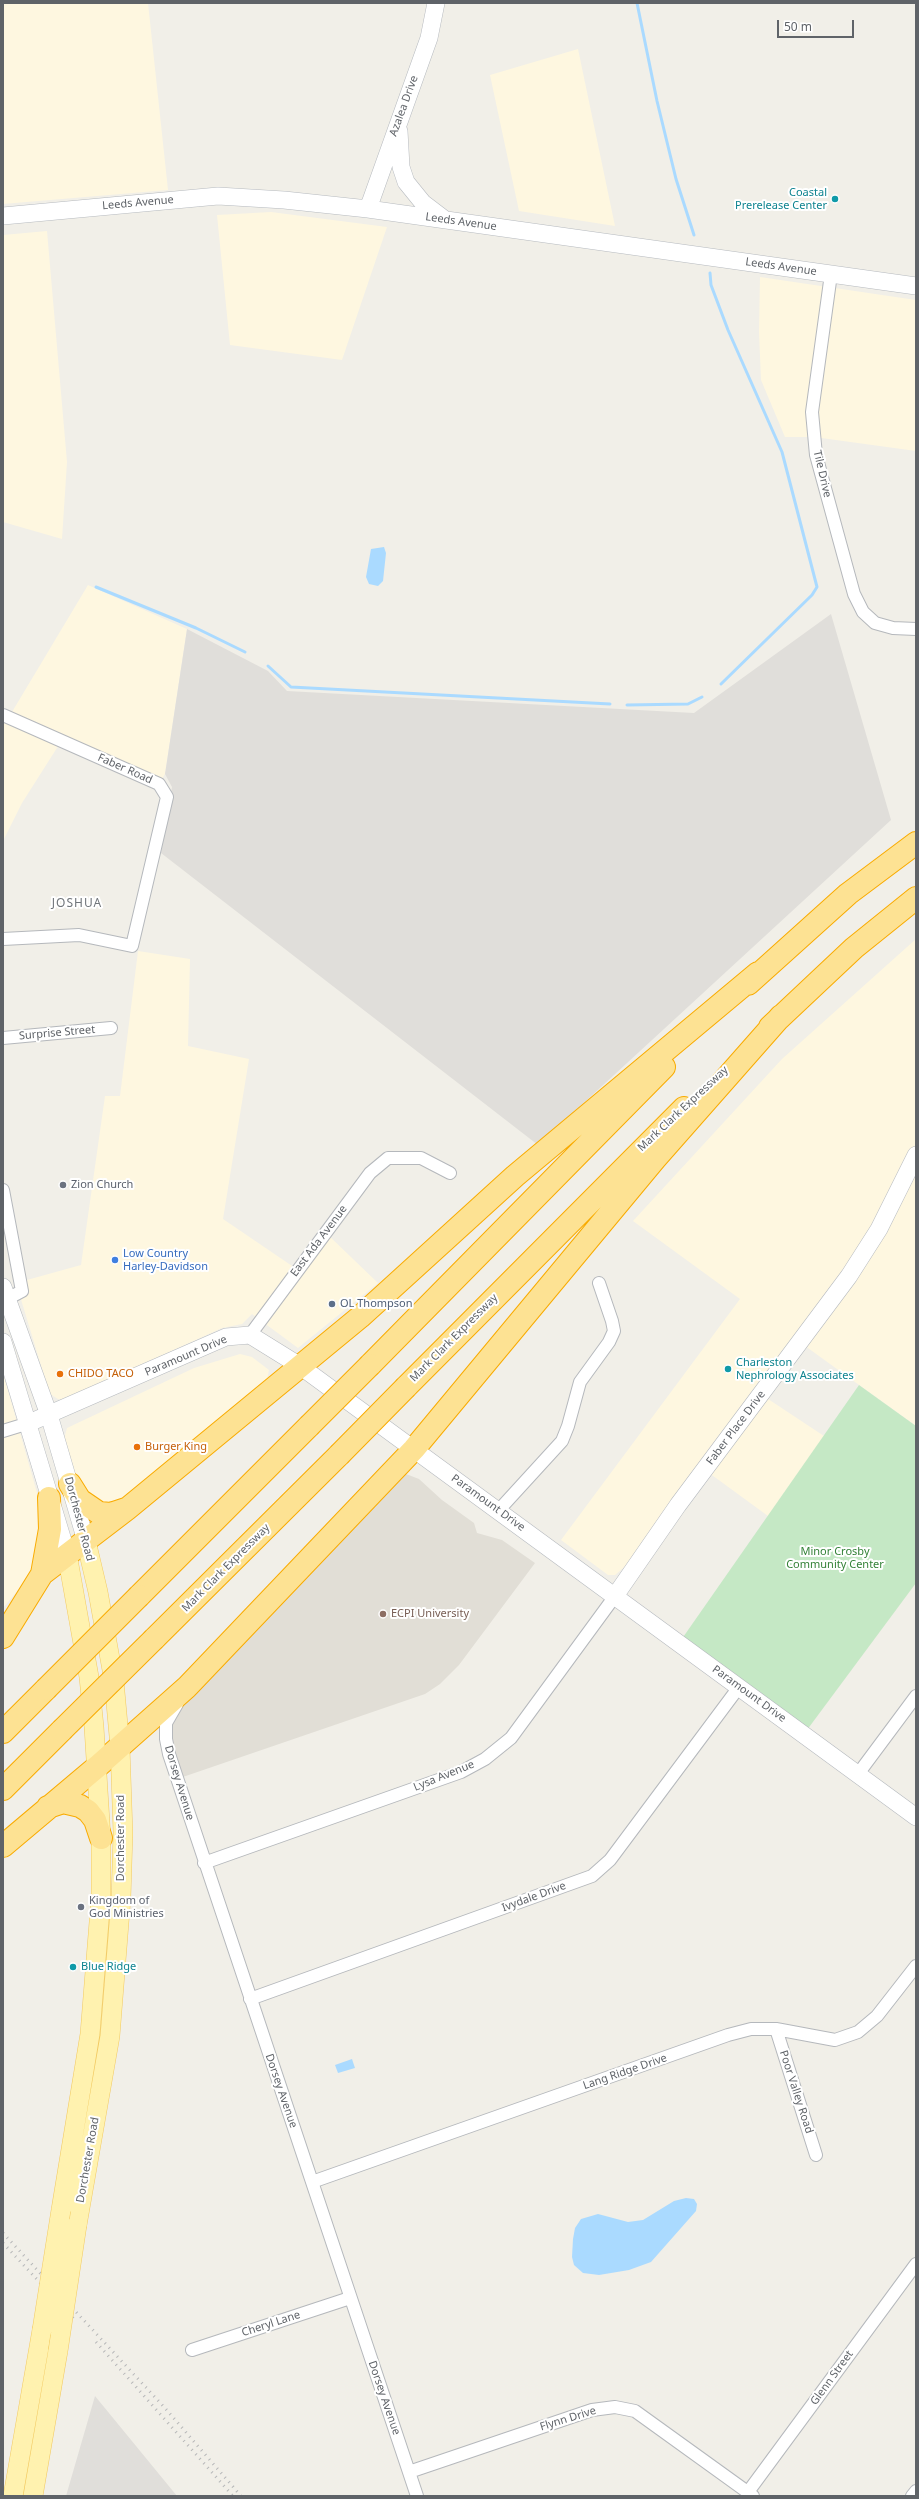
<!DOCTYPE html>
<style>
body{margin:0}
#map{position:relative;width:919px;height:2499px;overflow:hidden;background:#f1efe8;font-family:"Noto Sans",sans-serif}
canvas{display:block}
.frame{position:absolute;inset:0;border:4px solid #5f6368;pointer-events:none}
.scale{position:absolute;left:777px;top:20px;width:77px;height:18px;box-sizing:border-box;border:2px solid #5f6368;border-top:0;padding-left:5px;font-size:12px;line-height:14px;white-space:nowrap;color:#5f6368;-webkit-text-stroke:3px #fff;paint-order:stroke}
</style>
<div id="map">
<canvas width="919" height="2499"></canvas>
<div class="frame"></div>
<div class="scale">50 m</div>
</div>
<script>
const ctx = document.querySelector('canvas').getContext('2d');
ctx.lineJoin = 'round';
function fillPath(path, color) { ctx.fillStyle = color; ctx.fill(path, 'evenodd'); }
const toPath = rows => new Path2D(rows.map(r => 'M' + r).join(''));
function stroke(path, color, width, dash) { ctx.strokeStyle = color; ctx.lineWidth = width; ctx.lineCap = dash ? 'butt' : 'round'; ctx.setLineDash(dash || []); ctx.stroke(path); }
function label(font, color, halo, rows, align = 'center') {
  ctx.font = font + ' "Noto Sans",sans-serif'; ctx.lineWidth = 4; ctx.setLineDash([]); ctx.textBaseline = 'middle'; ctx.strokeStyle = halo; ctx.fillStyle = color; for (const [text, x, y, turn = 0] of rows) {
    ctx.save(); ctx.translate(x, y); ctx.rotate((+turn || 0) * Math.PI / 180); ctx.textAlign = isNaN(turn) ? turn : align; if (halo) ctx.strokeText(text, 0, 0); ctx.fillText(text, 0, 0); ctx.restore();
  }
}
fillPath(toPath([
 [3,3,148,3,168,190,3,204],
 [578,49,615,226,519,211,490,75],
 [271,212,387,227,342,360,230,345,217,215],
 [47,231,67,462,62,539,3,522,3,235],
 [760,277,916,300,916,451,814,437,785,437,761,380,759,332],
 [88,585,187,629,165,774,159,784,62,740,22,803,3,841,3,715,9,717],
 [916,939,916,1426,794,1338,628,1564,615,1575,608,1575,561,1540,740,1299,633,1221,782,1059],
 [138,951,190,959,188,1046,249,1059,223,1219,298,1270,326,1233,378,1283,298,1348,252,1314,242,1324,222,1328,63,1400,58,1399,50,1394,46,1382,16,1283,81,1265,105,1096,120,1096],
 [240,1354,252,1357,269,1370,266,1385,123,1498,110,1505,101,1506,79,1488,64,1439,67,1428,194,1368],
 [3,1373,41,1507,44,1550,23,1584,3,1608],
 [762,1395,824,1436,768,1516,705,1470]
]), '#fef7e0');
fillPath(toPath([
 [831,614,891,820,538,1145,161,853,172,787,165,774,187,629,268,671,287,691,694,713],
 [95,2396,177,2496,66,2496]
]), '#e0deda');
fillPath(toPath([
 [406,1474,419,1479,442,1500,474,1523,477,1533,502,1540,535,1563,459,1665,440,1684,425,1694,177,1779,169,1718,397,1479]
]), '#e1ded6');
fillPath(toPath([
 [859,1385,916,1426,916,1583,804,1734,679,1643]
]), '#c5e8c5');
fillPath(toPath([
 [384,547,386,553,383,581,378,586,369,584,366,577,371,549],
 [352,2059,355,2068,338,2073,335,2065],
 [686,2198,694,2199,697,2204,696,2211,651,2262,629,2270,599,2275,583,2273,574,2265,572,2257,573,2239,575,2228,581,2219,598,2214,628,2222,643,2220,674,2201]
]), '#aadaff');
stroke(toPath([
 [637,3,657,101,676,179,694,235],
 [710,273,711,285,728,330,782,452,817,587,812,595,721,684],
 [96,587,196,628,245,652],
 [268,666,291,687,610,704],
 [627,705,688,704,702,697]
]), '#aadaff', 3);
const street = toPath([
 [831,274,812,412,816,455,854,594,863,612,875,623,893,628,916,629],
 [3,715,159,784,167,797,132,946,79,935,3,939],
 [3,1038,111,1028],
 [3,1190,22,1291,7,1299],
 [250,1335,370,1173,388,1158,421,1158,450,1173],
 [3,1431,29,1423],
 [498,1511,562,1441,568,1426,580,1382,609,1342,614,1331,612,1321,599,1283],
 [177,1704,166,1723,166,1739,169,1754,417,2496],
 [858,1774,916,1696],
 [204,1863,461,1772,485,1759,511,1738,615,1596],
 [250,1999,592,1876,610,1860,739,1687],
 [776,2029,816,2155],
 [312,2182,728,2035,751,2029,776,2029,835,2040,858,2032,877,2016,916,1966],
 [192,2350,350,2298],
 [409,2472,592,2410,615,2407,635,2411,753,2496],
 [748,2492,916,2264],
 [912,2496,916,2491]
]);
const secondary = toPath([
 [399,131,401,167,406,182,423,203,444,219],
 [368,209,429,38,436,3],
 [3,216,218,196,284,200,368,209,916,286],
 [3,1287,49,1415,86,1541],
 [3,1342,67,1554],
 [29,1423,226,1337,250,1335,300,1366,916,1817],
 [615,1596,678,1505,849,1276,879,1229,916,1155]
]);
const primary = toPath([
 [61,2210,90,2034,101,1897,101,1838,94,1727,89,1677,67,1554],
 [77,2225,110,2036,121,1898,123,1833,120,1747,114,1681,98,1592,86,1541],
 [13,2496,42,2330],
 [33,2496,58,2351]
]);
const highway = toPath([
 [748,984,848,894,916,843],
 [770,1027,854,948,916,898],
 [370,1365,664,1067],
 [406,1387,684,1108],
 [70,1484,80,1500,99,1513,111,1514,126,1509],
 [42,1574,50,1529,49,1498],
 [139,1596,309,1426],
 [3,1637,42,1574,127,1509,360,1317,515,1176,758,973],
 [154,1639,339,1455],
 [3,1732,46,1689],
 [3,1789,62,1730],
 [48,1807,63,1802,80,1806,88,1811,95,1820,101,1838],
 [3,1846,98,1766,187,1687,414,1449,655,1159,781,1016]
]);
stroke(street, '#b5b8bc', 14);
stroke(secondary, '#b6babf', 18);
stroke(primary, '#f2c960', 20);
stroke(highway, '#f9ab00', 24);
stroke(street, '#fff', 12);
stroke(secondary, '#fff', 17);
stroke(primary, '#fff2af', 19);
stroke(highway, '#fde293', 22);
stroke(toPath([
 [3,2233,165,2408,241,2496],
 [3,2243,74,2319],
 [96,2342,233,2496]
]), '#b6b7b8', 3, [1, 5]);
const primaryBridge = toPath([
 [42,2330,61,2210],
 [58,2351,77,2225]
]);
const highwayBridge = toPath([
 [309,1426,370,1365],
 [339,1455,406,1387],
 [46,1689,139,1596],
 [62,1730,154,1639]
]);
stroke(primaryBridge, '#f2c960', 20, []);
stroke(highwayBridge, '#f9ab00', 24, []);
stroke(primaryBridge, '#fff2af', 19);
stroke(highwayBridge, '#fde293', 22);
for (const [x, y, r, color] of [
 [835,199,4,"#0f9aa8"],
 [63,1185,4,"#6b7280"],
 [115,1260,4,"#3f7fe0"],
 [332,1304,4,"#5c6f8a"],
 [728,1369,4,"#0f9aa8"],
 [60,1374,4,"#e8710a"],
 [137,1447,4,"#e8710a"],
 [383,1614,4,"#8d6e63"],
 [81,1907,4,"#6b7280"],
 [73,1967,4,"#0f9aa8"]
]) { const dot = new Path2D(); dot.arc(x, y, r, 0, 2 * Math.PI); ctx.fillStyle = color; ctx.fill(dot); stroke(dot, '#fff', 1.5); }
label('11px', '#5f6368', '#fff', [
 ["Azalea Drive",404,106,-70],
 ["Leeds Avenue",138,203,-5],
 ["Leeds Avenue",461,222,8],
 ["Leeds Avenue",781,267,8],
 ["Tile Drive",822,474,77],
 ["Faber Road",125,769,24],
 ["Surprise Street",57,1033,-5],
 ["Mark Clark Expressway",683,1109,-43],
 ["East Ada Avenue",319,1241,-53],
 ["Mark Clark Expressway",454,1338,-45],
 ["Paramount Drive",186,1356,-23],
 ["Faber Place Drive",736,1428,-53],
 ["Paramount Drive",488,1503,36],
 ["Dorchester Road",79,1519,75],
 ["Mark Clark Expressway",226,1568,-45],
 ["Paramount Drive",749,1694,36],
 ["Lysa Avenue",444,1776,-22],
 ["Dorsey Avenue",179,1783,73],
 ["Dorchester Road",121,1838,-90],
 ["Ivydale Drive",534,1897,-20],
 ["Lang Ridge Drive",625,2072,-19],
 ["Dorsey Avenue",281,2091,71],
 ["Poor Valley Road",796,2092,72],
 ["Dorchester Road",88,2160,-80],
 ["Cheryl Lane",271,2324,-18],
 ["Glenn Street",832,2378,-54],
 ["Dorsey Avenue",384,2398,71],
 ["Flynn Drive",568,2419,-17]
]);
label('11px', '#0d838f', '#fff', [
 ["Coastal",827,193,"right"],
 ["Prerelease Center",827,206,"right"],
 ["Charleston",736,1363],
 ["Nephrology Associates",736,1376],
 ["Blue Ridge",81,1967]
], 'left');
label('11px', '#5b616d', '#fff', [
 ["Zion Church",71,1185],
 ["Kingdom of",89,1901],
 ["God Ministries",89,1914]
], 'left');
label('11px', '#366cbe', '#fff', [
 ["Low Country",123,1254],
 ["Harley-Davidson",123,1267]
], 'left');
label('11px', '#4e5e75', '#fff', [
 ["OL Thompson",340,1304]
], 'left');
label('11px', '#c56008', '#fff', [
 ["CHIDO TACO",68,1374],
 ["Burger King",145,1447]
], 'left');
label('11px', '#348238', '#fff', [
 ["Minor Crosby",835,1552],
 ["Community Center",835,1565]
]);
label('11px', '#785e54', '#fff', [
 ["ECPI University",391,1614]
], 'left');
ctx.letterSpacing = '1px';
label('12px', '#70757a', '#fff', [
 ["JOSHUA",77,904]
]);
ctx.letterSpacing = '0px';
</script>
